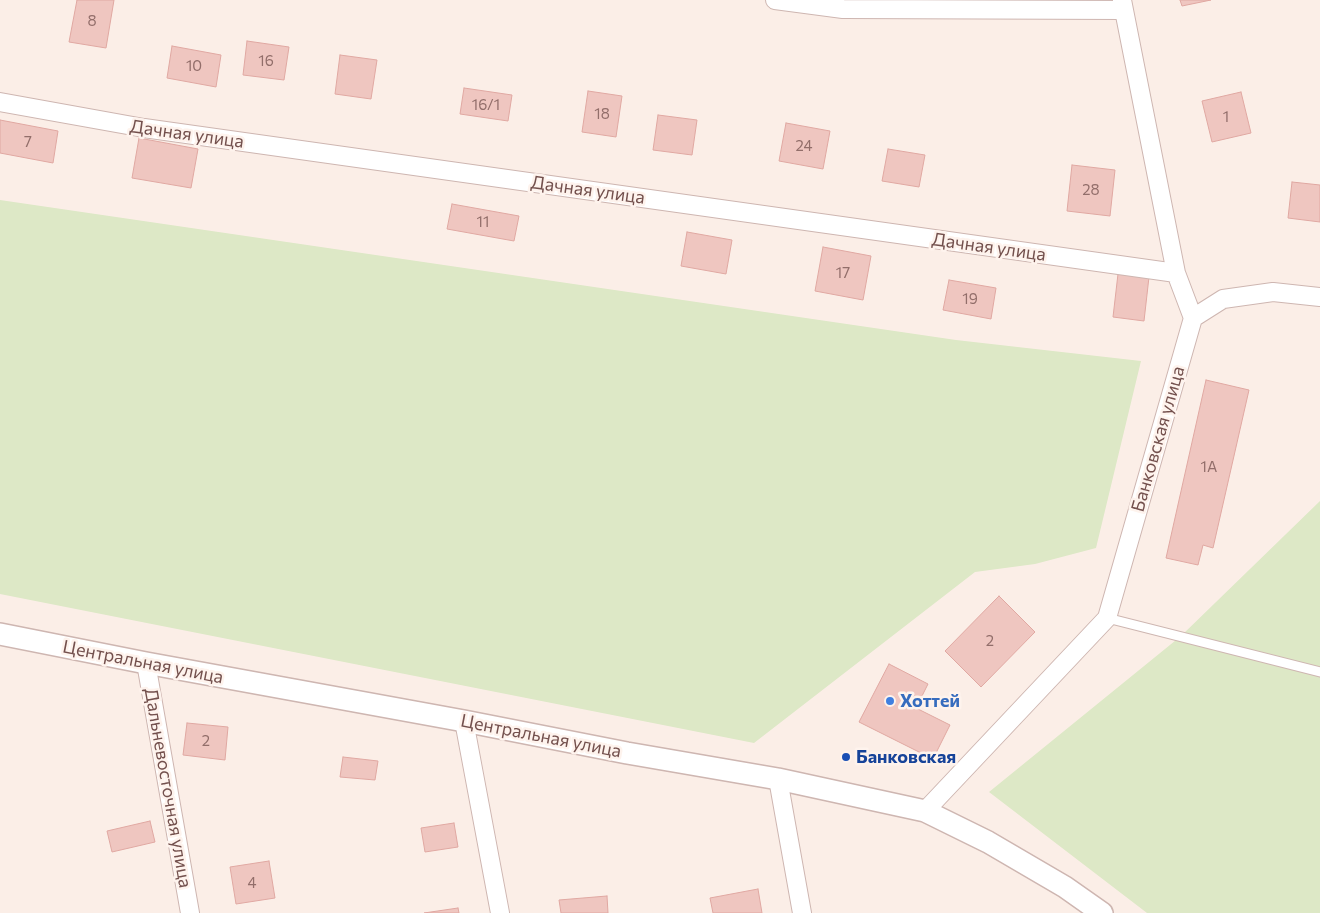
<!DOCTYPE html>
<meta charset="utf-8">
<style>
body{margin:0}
canvas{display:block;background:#fbeee7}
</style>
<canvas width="1320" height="913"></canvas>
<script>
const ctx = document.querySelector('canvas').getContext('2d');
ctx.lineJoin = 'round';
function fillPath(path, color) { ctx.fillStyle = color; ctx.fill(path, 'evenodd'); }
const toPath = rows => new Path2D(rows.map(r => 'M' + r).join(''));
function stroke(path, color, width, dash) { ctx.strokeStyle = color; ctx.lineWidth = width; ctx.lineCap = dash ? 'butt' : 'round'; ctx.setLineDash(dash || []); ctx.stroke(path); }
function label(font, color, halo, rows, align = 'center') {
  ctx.font = font + ' Commissioner,sans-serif'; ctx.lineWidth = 5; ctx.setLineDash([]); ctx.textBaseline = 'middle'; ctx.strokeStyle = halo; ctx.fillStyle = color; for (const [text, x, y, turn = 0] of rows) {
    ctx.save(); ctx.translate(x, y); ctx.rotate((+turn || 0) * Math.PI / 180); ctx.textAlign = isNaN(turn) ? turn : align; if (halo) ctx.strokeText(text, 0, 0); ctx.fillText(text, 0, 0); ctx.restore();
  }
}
fillPath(toPath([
 [0,200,956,340,1141,361,1096,548,1035,564,975,572,754,743,0,594],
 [1320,501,1320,913,1147,913,989,792,1181,636]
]), '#dde8c6');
const building = toPath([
 [77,0,114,0,106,48,69,42,77,0],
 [1180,0,1211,0,1182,6,1180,0],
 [247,41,289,47,284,80,243,75,247,41],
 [172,46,221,55,216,87,167,78,172,46],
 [340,55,377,60,371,99,335,94,340,55],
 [464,88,512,95,508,121,460,114,464,88],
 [588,91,622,96,616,137,582,132,588,91],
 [1241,92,1251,133,1212,142,1202,101,1241,92],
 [658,115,697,120,692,155,653,150,658,115],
 [0,120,58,131,53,163,0,153,0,120],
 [786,123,830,131,823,169,779,161,786,123],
 [139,138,198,149,191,188,132,178,139,138],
 [888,149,925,155,919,187,882,181,888,149],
 [1072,165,1115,170,1110,216,1067,211,1072,165],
 [1292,182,1320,185,1320,222,1288,218,1292,182],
 [452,204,519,216,514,241,447,229,452,204],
 [687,232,732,240,726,274,681,266,687,232],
 [823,247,871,256,863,300,815,291,823,247],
 [1118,274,1149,277,1144,321,1113,317,1118,274],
 [949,280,996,288,991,319,943,310,949,280],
 [1206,380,1249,390,1213,548,1203,545,1198,565,1166,558,1206,380],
 [999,596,1035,632,981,687,945,651,999,596],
 [889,664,928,684,916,708,950,725,933,759,859,722,889,664],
 [187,723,228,727,225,760,183,755,187,723],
 [343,757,378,761,375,780,340,777,343,757],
 [150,821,155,842,112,852,107,831,150,821],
 [454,823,458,847,425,852,421,828,454,823],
 [269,861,275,898,236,904,230,867,269,861],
 [758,889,762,913,713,913,710,898,758,889],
 [607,896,608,913,561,913,559,900,607,896],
 [458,908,459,913,424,913,458,908]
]);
fillPath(building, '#efc6c0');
stroke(building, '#e0a8a2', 1);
const service = toPath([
 [1107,618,1320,672]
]);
const minor = toPath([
 [775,0,843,9,1124,10],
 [0,102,144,128,1176,273],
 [1193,318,1223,299,1273,292,1320,297],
 [146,663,190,913],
 [464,721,500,913],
 [778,779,802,913],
 [925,811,1107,618,1193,318,1176,273,1122,0]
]);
const tertiary = toPath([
 [0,634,146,663,464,721,627,753,778,779,925,811,988,842,1065,887,1102,913]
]);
stroke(service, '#ceb6b1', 11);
stroke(minor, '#ceb6b1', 20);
stroke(tertiary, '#ceb6b1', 24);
stroke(service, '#fff', 9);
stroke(minor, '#fff', 18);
stroke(tertiary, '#fff', 21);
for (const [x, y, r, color] of [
 [890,701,5,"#3f7fe0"],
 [846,757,5,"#1a4fb4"]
]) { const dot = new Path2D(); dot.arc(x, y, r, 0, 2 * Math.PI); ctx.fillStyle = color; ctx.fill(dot); stroke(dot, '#fef3ed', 2); }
label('15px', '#926e6a', null, [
 ["8",92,21],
 ["16",266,61],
 ["10",194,66],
 ["16/1",486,105],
 ["18",602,114],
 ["1",1226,117],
 ["7",28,142],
 ["24",804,146],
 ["28",1091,190],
 ["11",483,222],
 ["17",843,273],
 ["19",970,299],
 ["1А",1209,467],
 ["2",990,641],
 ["2",206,741],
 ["4",252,883]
]);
label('18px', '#73504d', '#fef3ed', [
 ["Дачная улица",187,134,8],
 ["Дачная улица",588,190,8],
 ["Дачная улица",989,247,8],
 ["Банковская улица",1158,439,-74],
 ["Центральная улица",143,662,11],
 ["Центральная улица",541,736,11],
 ["Дальневосточная улица",168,788,80]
]);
label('bold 18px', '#366cbe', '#fef3ed', [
 ["Хоттей",900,701]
], 'left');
label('bold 18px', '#164399', '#fef3ed', [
 ["Банковская",856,757]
], 'left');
</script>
